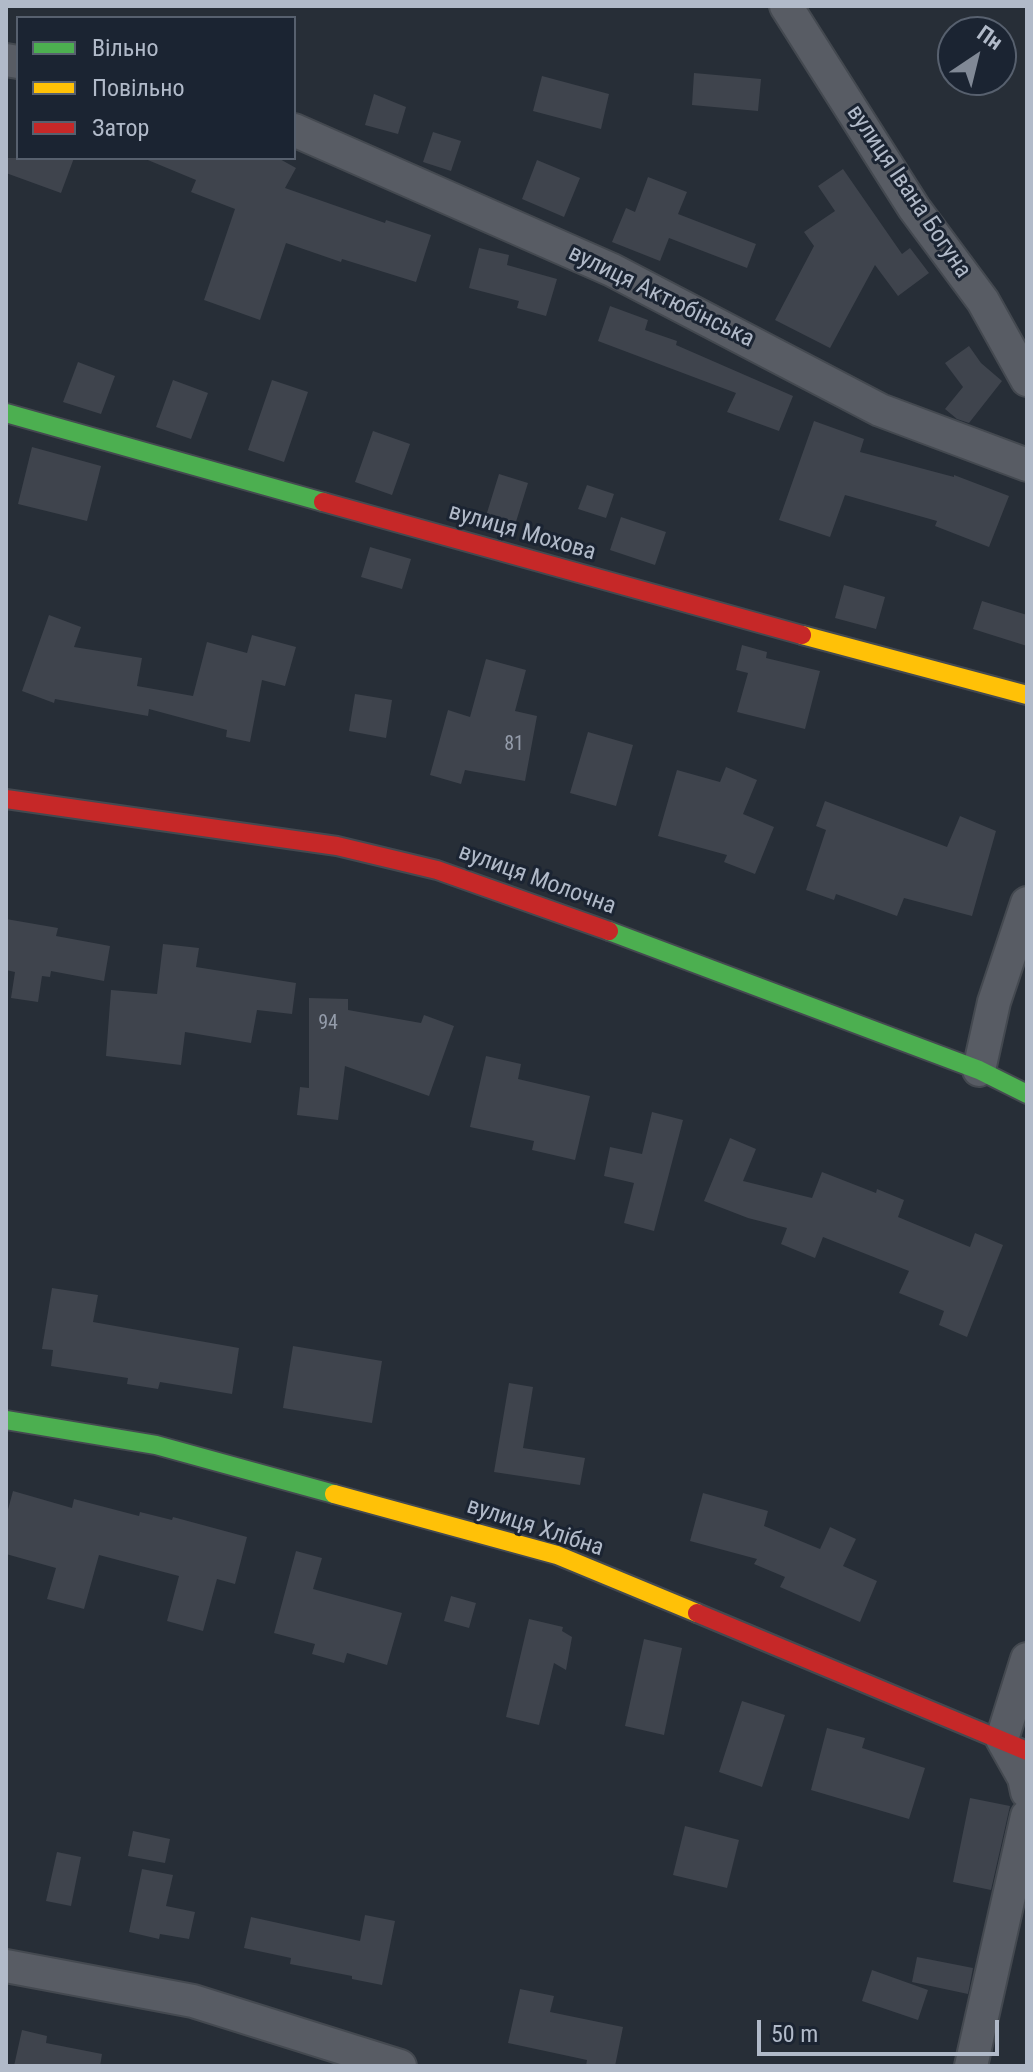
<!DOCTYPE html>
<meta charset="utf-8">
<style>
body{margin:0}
#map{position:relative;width:1033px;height:2072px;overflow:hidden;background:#272e37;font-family:"Roboto Condensed",sans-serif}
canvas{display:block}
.frame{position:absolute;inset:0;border:8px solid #b1bac9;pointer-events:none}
.legend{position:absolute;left:16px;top:16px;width:280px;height:144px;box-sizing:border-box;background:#1b2432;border:2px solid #57606e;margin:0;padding:10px 14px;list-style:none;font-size:24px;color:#b1bac9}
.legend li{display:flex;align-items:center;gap:16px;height:40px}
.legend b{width:40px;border:2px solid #57606e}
.north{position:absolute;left:937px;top:16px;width:80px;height:80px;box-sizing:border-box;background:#1b2432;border:2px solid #57606e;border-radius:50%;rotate:35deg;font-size:22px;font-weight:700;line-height:32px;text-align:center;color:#b1bac9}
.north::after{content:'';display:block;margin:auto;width:28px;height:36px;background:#818996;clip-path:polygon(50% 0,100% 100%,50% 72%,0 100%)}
.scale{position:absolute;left:757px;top:2020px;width:242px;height:36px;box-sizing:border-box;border:4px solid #b1bac9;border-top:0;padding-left:10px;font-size:24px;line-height:28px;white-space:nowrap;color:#b1bac9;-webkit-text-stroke:6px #1b2432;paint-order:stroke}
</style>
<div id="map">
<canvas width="1033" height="2072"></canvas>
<div class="frame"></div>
<ul class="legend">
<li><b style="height:10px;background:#4caf50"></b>Вільно</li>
<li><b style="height:10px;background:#ffc107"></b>Повільно</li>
<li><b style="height:10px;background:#c62828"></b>Затор</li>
</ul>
<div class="north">Пн</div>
<div class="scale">50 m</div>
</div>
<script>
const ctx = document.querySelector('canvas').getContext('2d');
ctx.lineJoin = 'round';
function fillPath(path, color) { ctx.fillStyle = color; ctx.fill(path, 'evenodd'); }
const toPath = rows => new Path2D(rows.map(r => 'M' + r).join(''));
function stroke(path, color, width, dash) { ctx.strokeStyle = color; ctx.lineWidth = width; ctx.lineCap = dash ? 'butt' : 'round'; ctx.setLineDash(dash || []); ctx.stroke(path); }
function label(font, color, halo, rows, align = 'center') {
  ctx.font = font + ' "Roboto Condensed",sans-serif'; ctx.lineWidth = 6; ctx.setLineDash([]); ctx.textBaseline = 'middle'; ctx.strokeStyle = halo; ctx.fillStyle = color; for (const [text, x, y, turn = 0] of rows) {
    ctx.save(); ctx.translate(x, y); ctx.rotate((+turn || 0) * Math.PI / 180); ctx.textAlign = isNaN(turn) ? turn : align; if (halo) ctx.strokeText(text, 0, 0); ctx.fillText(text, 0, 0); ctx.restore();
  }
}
fillPath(toPath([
 [694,73,761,79,758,111,692,105],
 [542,76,609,94,601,129,533,111],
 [374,94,406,107,398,134,365,125],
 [433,132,461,141,451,171,423,162],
 [6,158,74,158,61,193,6,173],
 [143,158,278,158,296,168,285,188,385,223,386,220,431,235,416,282,342,259,341,262,286,243,260,320,204,300,235,209,191,192,196,180],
 [537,160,580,178,564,217,522,199],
 [843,169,902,254,910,248,929,273,898,296,875,265,830,348,775,320,814,246,804,232,835,211,818,186],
 [648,177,687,192,678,214,756,244,747,268,669,238,660,261,612,242,626,208,635,212],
 [479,248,509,255,507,265,557,279,546,316,517,308,519,301,469,288],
 [610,306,648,320,645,330,677,341,676,345,793,396,779,431,727,412,736,393,598,341],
 [969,346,981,363,1002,381,969,423,957,419,945,409,963,387,945,363],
 [78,362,115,376,101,414,63,402],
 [173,380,208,393,191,439,156,427],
 [272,380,308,392,284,462,248,450],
 [814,421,864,439,860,452,954,477,954,475,1009,496,989,547,935,526,937,521,845,495,830,537,779,520],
 [373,431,410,444,392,495,355,482],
 [32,447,101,466,87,521,18,504],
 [499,474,528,483,515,525,486,516],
 [587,485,614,494,606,518,578,509],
 [621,517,666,532,655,565,610,550],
 [370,547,411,559,402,589,361,577],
 [844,585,885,597,876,629,835,618],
 [982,601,1027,615,1027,646,973,629],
 [49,615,81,627,74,647,142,658,137,686,193,696,207,642,247,653,252,635,296,647,285,686,262,680,250,742,226,737,227,730,149,709,148,716,55,699,54,703,22,691],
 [742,645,767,652,766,658,820,671,805,729,737,712,748,673,736,670],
 [486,659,526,670,515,711,537,716,525,781,465,770,461,784,430,775,448,710,470,717],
 [355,694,392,700,386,738,349,731],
 [588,732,633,745,616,806,570,793],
 [726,767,757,780,743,814,774,827,755,874,724,862,727,855,658,836,677,770,720,782],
 [825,801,947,847,960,816,996,831,972,916,904,898,897,916,836,894,834,900,806,890,826,830,816,826],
 [6,919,58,928,56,936,110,946,104,981,51,971,50,977,42,976,38,1002,11,998,15,972,6,970],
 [163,944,199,948,196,967,296,983,292,1014,257,1010,251,1043,185,1032,181,1065,106,1056,111,990,157,994],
 [309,998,348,999,348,1010,421,1023,424,1015,454,1026,429,1096,345,1066,338,1120,297,1115,300,1087,309,1088],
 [486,1056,521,1064,518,1079,590,1096,575,1160,532,1150,534,1141,470,1127],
 [652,1112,683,1120,654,1231,624,1223,634,1183,604,1176,610,1147,642,1154],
 [730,1138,756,1149,743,1181,812,1198,822,1172,876,1193,877,1189,904,1200,898,1217,970,1247,975,1233,1003,1245,967,1337,939,1325,944,1311,899,1293,909,1271,823,1237,815,1258,781,1244,787,1228,748,1218,704,1201],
 [52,1288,98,1295,93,1322,239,1348,232,1394,160,1382,158,1389,127,1384,128,1378,51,1366,53,1350,42,1349],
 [293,1346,382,1361,372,1423,283,1408],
 [509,1383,533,1387,523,1448,585,1458,580,1485,494,1472],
 [13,1491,72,1508,74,1499,139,1516,140,1512,172,1520,173,1517,247,1537,235,1584,217,1579,203,1631,167,1621,179,1576,99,1555,84,1609,47,1599,56,1568,6,1554,6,1517],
 [703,1493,768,1511,764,1526,820,1549,830,1527,856,1539,843,1566,877,1581,860,1622,780,1587,785,1577,754,1564,757,1559,690,1541],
 [296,1551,322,1558,313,1589,402,1613,387,1665,347,1653,344,1663,312,1654,315,1644,274,1633],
 [451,1596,476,1603,469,1628,444,1621],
 [529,1619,563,1627,562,1631,572,1637,566,1670,554,1663,539,1725,506,1717],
 [644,1639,682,1648,664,1735,625,1726],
 [742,1701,785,1715,762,1787,719,1772],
 [827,1728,865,1738,862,1748,925,1768,909,1819,811,1790],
 [970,1798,1010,1806,991,1890,953,1882],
 [685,1826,739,1840,727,1888,673,1875],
 [133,1831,170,1839,165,1863,128,1856],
 [57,1852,81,1857,71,1906,46,1901],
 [142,1869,173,1875,166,1906,195,1912,189,1939,160,1934,159,1939,129,1932],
 [365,1915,395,1921,382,1985,352,1979,352,1976,290,1964,291,1958,244,1948,251,1917,360,1941],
 [917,1957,973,1968,968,1994,912,1982],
 [872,1970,928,1990,918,2020,862,2001],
 [520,1989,554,1996,550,2012,623,2027,615,2066,586,2066,587,2060,508,2043],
 [22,2030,47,2036,46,2043,102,2054,100,2066,14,2066]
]), '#3f444d');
const street = toPath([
 [786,6,914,208,983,301,1027,380],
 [6,60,18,62],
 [294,130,612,270,880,410,1027,465],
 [979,1070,994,1002,1027,903],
 [1027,1659,1002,1739,1024,1778,1027,1792],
 [6,1966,193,2001,400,2066],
 [971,2066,1027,1816]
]);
const fast = toPath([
 [6,413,323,502],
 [609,931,979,1070,1027,1094],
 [6,1420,156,1445,334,1494]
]);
const slow = toPath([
 [802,635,1027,695],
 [334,1494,557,1555,697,1613]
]);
const jam = toPath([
 [323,502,802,635],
 [6,799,337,846,437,870,609,931],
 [697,1613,1027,1751]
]);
stroke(street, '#444950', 36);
stroke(fast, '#444950', 22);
stroke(slow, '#444950', 22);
stroke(jam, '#444950', 22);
stroke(street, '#585c64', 32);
stroke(fast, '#4caf50', 18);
stroke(slow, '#ffc107', 18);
stroke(jam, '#c62828', 18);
label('20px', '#949caa', null, [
 ["81",514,745],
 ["94",328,1024]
]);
label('24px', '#b1bac9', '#1b2432', [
 ["вулиця Івана Богуна",908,192,56],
 ["вулиця Актюбінська",661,297,26],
 ["вулиця Мохова",522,533,16],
 ["вулиця Молочна",537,880,20],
 ["вулиця Хлібна",535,1528,18]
]);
</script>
